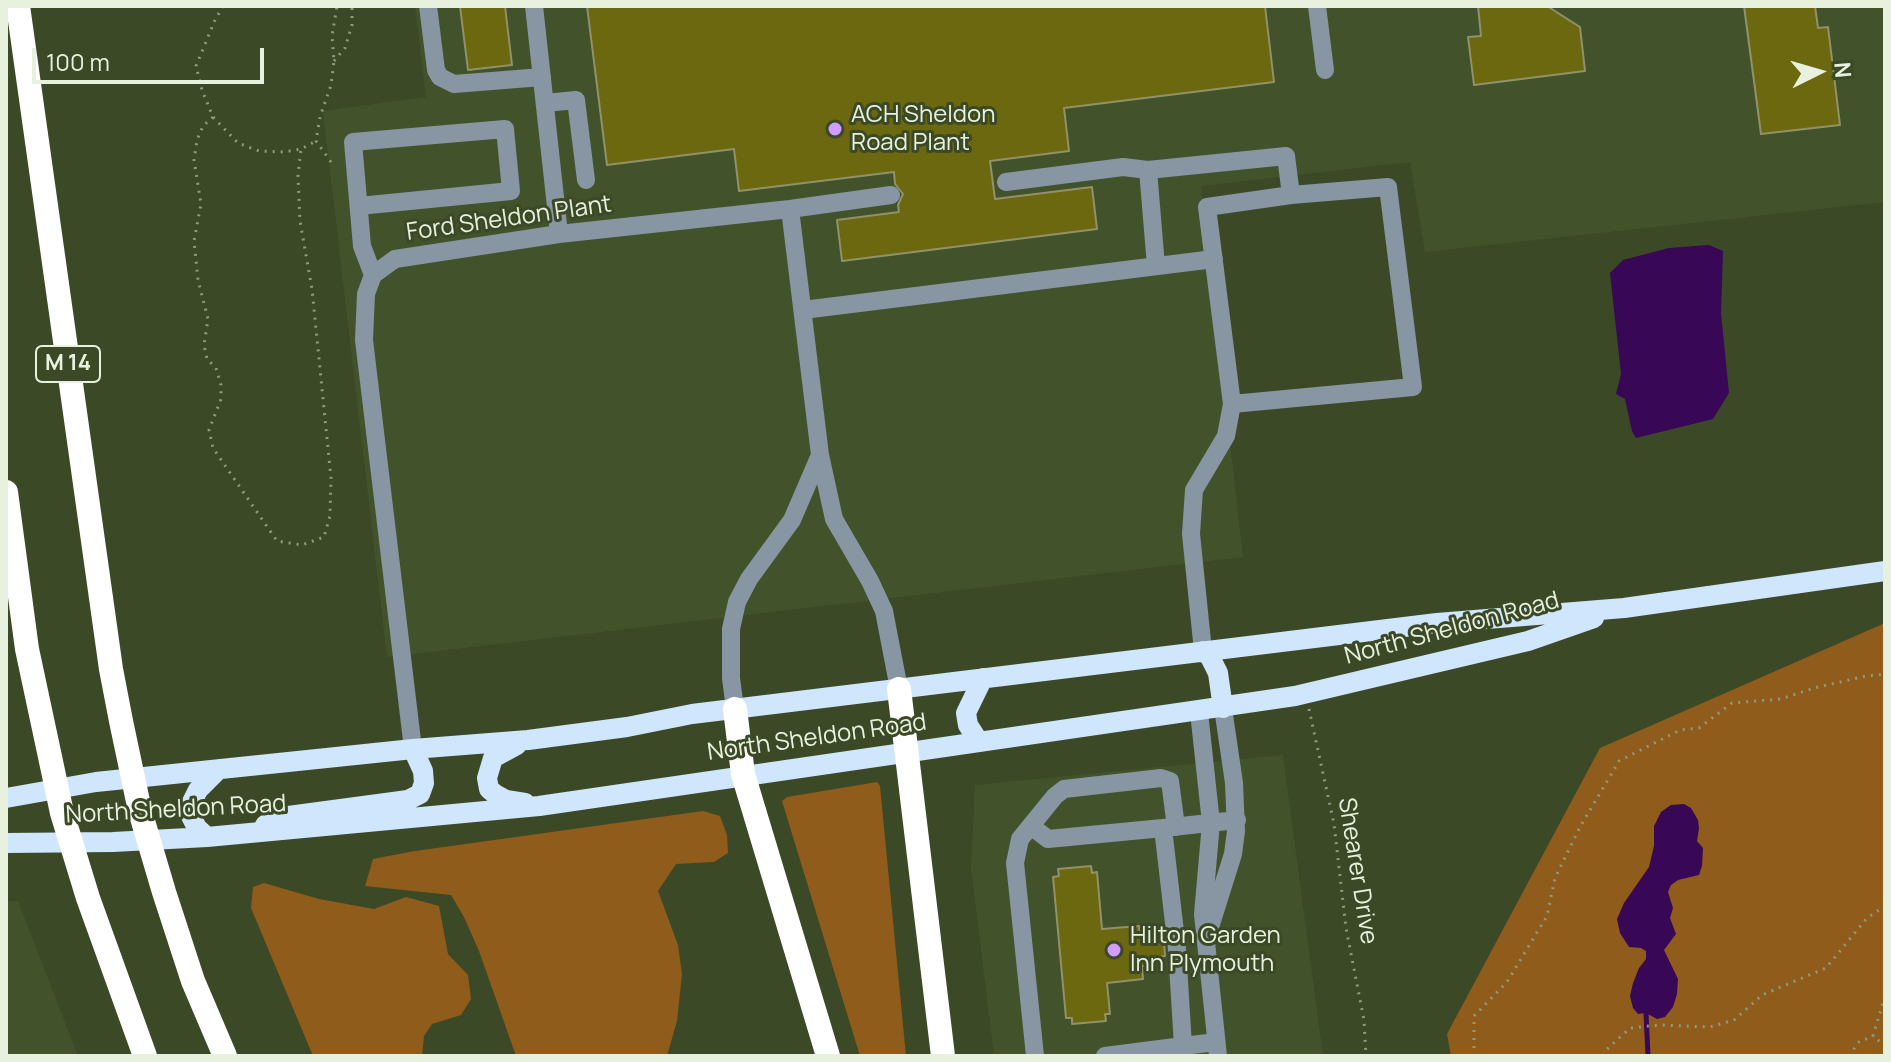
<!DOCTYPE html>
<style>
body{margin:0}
#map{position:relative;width:1891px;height:1062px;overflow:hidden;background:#3b4927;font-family:Manrope,sans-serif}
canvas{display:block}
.frame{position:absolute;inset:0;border:8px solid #e8f1dd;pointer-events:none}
.north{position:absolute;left:1779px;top:32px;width:80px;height:80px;-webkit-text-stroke:6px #3b4927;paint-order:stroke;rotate:85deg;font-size:22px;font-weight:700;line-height:32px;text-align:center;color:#e8f1dd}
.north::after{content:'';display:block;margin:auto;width:28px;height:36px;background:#e8f1dd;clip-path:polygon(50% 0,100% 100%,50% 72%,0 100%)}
.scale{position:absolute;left:32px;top:48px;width:232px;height:36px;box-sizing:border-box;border:4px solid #e8f1dd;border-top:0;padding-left:10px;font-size:24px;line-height:28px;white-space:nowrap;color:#e8f1dd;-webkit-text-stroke:6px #3b4927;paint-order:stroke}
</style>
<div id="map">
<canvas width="1891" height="1062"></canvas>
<div class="frame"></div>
<div class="north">N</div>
<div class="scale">100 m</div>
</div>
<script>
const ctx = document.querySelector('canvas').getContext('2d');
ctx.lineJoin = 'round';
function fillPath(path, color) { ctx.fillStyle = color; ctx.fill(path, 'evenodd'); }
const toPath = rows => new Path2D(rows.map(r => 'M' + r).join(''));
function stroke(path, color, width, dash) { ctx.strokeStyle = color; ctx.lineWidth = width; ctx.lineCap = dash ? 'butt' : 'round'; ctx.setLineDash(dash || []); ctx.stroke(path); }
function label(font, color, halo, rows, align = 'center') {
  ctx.font = font + ' Manrope,sans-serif'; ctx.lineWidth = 6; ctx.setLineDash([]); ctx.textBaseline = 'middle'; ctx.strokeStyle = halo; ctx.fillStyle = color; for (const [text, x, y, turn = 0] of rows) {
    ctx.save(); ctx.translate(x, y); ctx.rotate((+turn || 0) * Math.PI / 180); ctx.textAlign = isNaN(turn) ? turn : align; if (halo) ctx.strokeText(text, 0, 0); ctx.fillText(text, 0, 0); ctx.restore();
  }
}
fillPath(toPath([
 [415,6,1885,6,1885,202,1425,252,1410,162,1201,186,1243,557,387,657,323,111,426,97],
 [1283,755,1323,1056,994,1056,971,868,975,785],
 [6,901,18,901,78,1056,6,1056]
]), '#42532b');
fillPath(toPath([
 [1885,623,1885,1056,1451,1056,1447,1034,1600,748],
 [877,782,880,786,906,1056,860,1056,782,801,787,797],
 [703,811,720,816,727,835,728,853,714,862,676,864,658,891,678,945,682,974,677,1021,667,1056,516,1056,479,951,464,917,451,895,365,886,373,859,415,851],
 [264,883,319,899,374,909,406,897,439,906,448,954,468,975,471,999,461,1015,432,1024,424,1036,422,1056,313,1056,251,908,253,887]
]), '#905c1b');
fillPath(toPath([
 [1709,245,1723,251,1721,313,1729,393,1713,419,1636,438,1632,431,1625,399,1616,394,1621,374,1610,273,1623,260,1669,248],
 [1684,804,1691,808,1698,820,1699,828,1697,841,1703,848,1702,866,1699,875,1678,880,1671,885,1668,892,1673,908,1670,918,1676,934,1664,950,1678,979,1677,994,1673,1007,1665,1017,1657,1019,1646,1013,1638,1014,1633,1008,1630,996,1633,983,1639,968,1646,959,1646,951,1641,948,1629,947,1620,933,1617,919,1624,903,1649,867,1654,846,1654,826,1661,812,1671,805]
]), '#380756');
stroke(toPath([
 [1646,1013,1648,1056]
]), '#380756', 5);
const building = toPath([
 [460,6,505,6,512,65,468,70,460,6],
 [587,6,1265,6,1274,82,1064,108,1069,151,990,161,995,199,1092,187,1097,229,842,261,837,220,899,212,898,205,903,194,895,184,894,172,739,191,734,149,607,165,587,6],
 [1478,6,1547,6,1580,27,1585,71,1474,85,1468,37,1481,36,1478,6],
 [1744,6,1815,6,1818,28,1828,27,1840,125,1761,134,1744,6],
 [1091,866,1092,873,1097,872,1102,929,1139,926,1140,936,1145,936,1146,944,1164,943,1165,956,1147,958,1148,966,1142,966,1143,979,1107,983,1110,1014,1105,1014,1106,1021,1072,1024,1072,1018,1066,1018,1053,877,1059,876,1058,869,1091,866]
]);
fillPath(building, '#6b6810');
stroke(building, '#929169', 2);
stroke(toPath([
 [223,6,215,20,196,66,202,90,213,117,238,143,259,151,284,152,301,149,316,141],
 [334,61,345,48,352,25,352,6],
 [213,117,203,126,197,140,194,160,201,204,194,241,198,280,208,319,204,345,207,359,216,368,221,385,221,399,209,430,213,448,277,541,302,545,324,537,330,516,331,478,312,289,300,221,298,176,301,149],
 [331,162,316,141,320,117,331,85,334,61,332,36,337,6],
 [1309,709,1334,824,1346,928,1364,1020,1366,1056],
 [1885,996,1873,1036,1885,1046],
 [1474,1056,1474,1016,1507,982,1547,916,1555,878,1580,827,1619,761,1680,730,1699,728,1732,703,1781,699,1814,688,1866,676,1885,674],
 [1604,1056,1605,1051,1630,1028,1660,1025,1710,1027,1734,1020,1762,995,1826,968,1867,918,1885,906],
 [1849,1056,1859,1042,1873,1036]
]), '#8f9b80', 3, [2, 6]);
stroke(toPath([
 [428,6,436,70,440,77,454,84,542,77],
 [534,6,559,234],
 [1317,6,1325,70],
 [545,103,576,100,586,180],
 [1006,182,1123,167,1148,170],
 [359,206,511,191,505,129,353,142,362,246,373,275],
 [790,209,891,195],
 [1156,266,1148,170,1286,156,1291,195,1207,207,1232,404,1226,436,1194,490,1191,534,1203,651],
 [803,310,1214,259],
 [1232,404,1413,387,1388,187,1291,195],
 [735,709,731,678,731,629,737,602,749,579,792,520,820,455],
 [1199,712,1211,823,1203,914,1218,1056],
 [413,749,364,340,366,294,373,275,395,259,559,234,790,209,820,455,834,519,870,581,884,611,899,689],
 [1031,826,1048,839,1163,828],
 [1211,924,1233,854,1236,831,1234,783,1223,708],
 [1216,1042,1183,1046,1177,949,1163,828,1237,820],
 [1035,1056,1015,863,1020,839,1055,796,1064,789,1161,778,1170,781,1176,827],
 [1105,1056,1183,1046]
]), '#8895a3', 18);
stroke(toPath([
 [1203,651,1210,657,1218,673,1223,708],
 [979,742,968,725,966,713,983,678],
 [517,745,493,758,487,778,489,789,495,794,506,800,525,803],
 [6,798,96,782,413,749,528,740,627,727,692,714,1437,623,1624,608,1885,571],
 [265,825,281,817,408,800,420,794,424,783,423,771,413,749],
 [207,837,197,828,191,816,192,802,198,790,219,769],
 [6,843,113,842,207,837,539,806,1295,696,1528,641,1594,618]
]), '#d0e6fc', 20);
stroke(toPath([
 [18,6,111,669,121,721,140,811,164,892,193,981,225,1056],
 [6,492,27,649,62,813,88,898,145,1056],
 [899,689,943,1056],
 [735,709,743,774,828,1056]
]), '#fff', 24);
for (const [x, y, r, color] of [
 [835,129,8,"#d09dfe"],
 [1114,950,8,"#d09dfe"]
]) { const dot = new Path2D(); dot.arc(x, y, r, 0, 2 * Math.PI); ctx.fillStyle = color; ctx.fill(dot); stroke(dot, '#3b4927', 3); }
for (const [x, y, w] of [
 [68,364,64]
]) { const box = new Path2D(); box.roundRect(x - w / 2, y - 18, w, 36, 6); ctx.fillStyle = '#3b4927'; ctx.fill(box); stroke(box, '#e8f1dd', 2); }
label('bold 22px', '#e8f1dd', null, [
 ["M 14",68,364]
]);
label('24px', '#e8f1dd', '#3b4927', [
 ["ACH Sheldon",851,115],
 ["Road Plant",851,143],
 ["Hilton Garden",1130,936],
 ["Inn Plymouth",1130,964]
], 'left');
label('24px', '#e8f1dd', '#3b4927', [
 ["Ford Sheldon Plant",509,219,-8],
 ["North Sheldon Road",1452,629,-15],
 ["North Sheldon Road",817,738,-8],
 ["North Sheldon Road",176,810,-3],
 ["Shearer Drive",1357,871,81]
]);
</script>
